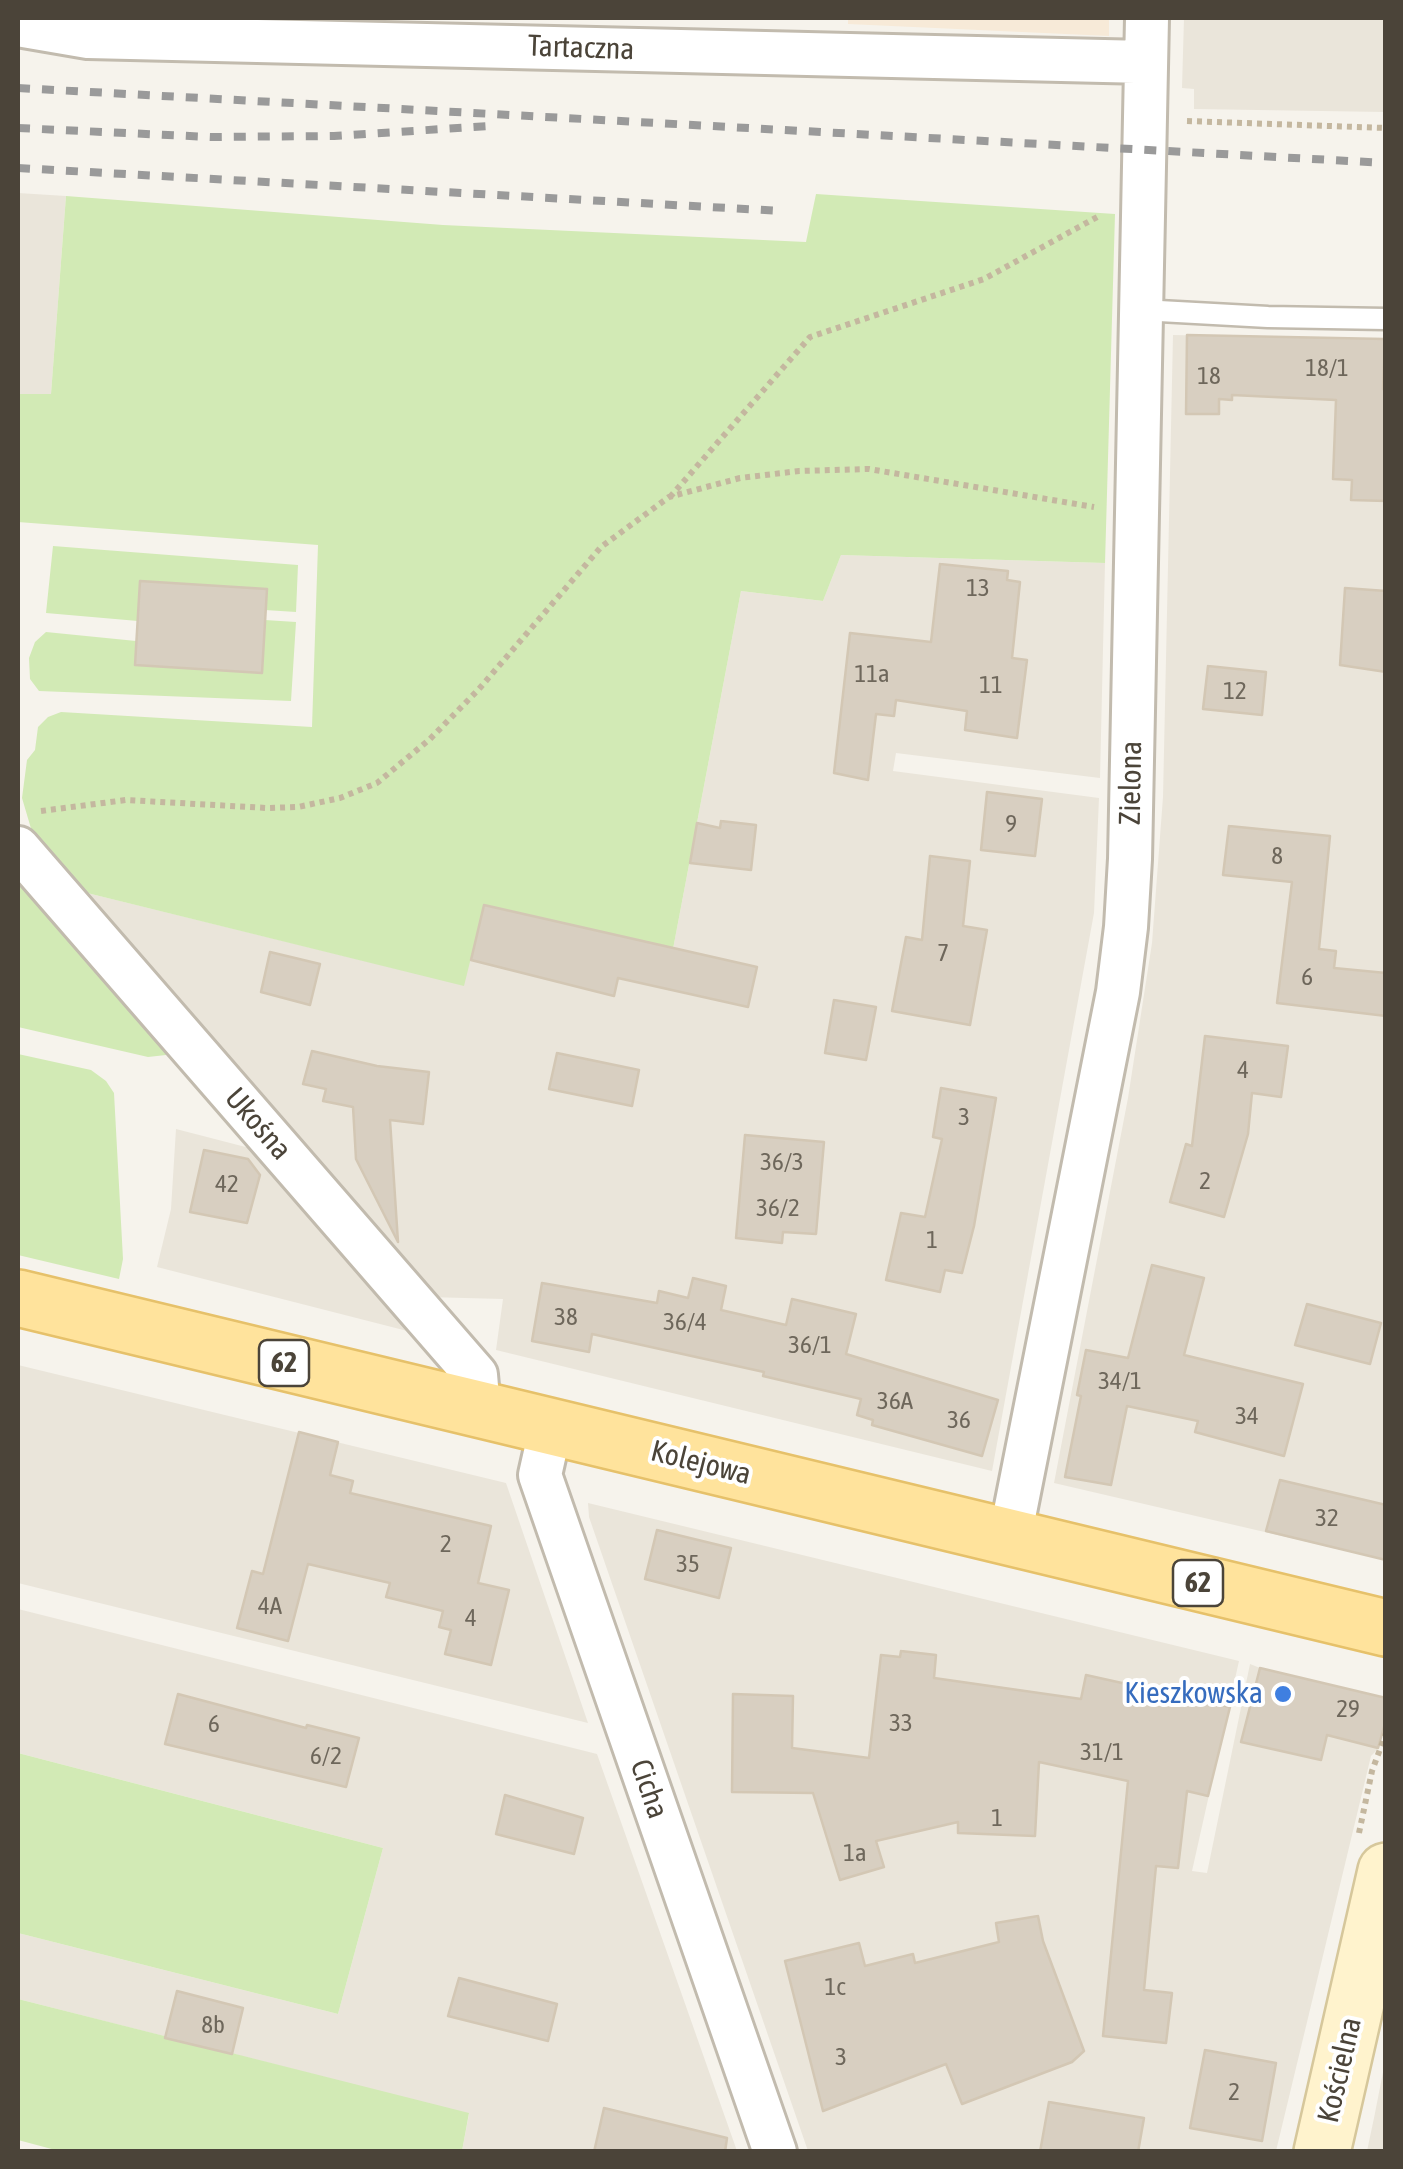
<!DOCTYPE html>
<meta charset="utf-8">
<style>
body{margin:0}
#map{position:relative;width:1403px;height:2169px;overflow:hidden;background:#f6f3ec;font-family:"Asap Condensed",sans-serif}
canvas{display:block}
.frame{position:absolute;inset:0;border:20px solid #4b4439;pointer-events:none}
</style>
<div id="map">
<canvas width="1403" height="2169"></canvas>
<div class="frame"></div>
</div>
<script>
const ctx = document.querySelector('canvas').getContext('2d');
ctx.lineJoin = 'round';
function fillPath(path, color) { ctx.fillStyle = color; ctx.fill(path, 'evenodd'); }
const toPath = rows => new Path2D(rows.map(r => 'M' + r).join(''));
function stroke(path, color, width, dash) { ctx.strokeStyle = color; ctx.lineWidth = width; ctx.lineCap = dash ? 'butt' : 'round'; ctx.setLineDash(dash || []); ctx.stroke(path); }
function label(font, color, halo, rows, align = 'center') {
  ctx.font = font + ' "Asap Condensed",sans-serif'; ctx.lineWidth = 8; ctx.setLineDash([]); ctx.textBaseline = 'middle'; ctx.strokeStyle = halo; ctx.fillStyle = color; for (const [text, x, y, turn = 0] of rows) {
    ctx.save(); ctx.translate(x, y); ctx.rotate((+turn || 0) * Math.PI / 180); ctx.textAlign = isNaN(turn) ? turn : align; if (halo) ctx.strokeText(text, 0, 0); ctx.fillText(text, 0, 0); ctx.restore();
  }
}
fillPath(toPath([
 [1184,18,1385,18,1385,112,1194,109,1194,89,1182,88],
 [18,193,66,196,51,394,18,394],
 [1173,335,1385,339,1385,1560,1054,1483,1128,1098,1152,943,1163,797],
 [841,555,1105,563,1100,778,896,753,893,771,1099,798,1094,913,992,1471,496,1350,503,1299,427,1297,71,889,463,985,484,905,673,949,741,591,823,601],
 [176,1129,265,1152,423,1335,157,1267,171,1209],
 [18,1365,506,1483,588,1723,18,1583],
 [588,1503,1239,1661,1192,1871,1207,1873,1250,1664,1260,1668,1250,1706,1305,1730,1379,1748,1371,1756,1276,2151,808,2151,589,1517],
 [18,1609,597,1754,737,2151,462,2151,469,2114,18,1999,18,1933,338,2014,383,1848,18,1753],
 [1385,2062,1385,2151,1367,2151,1374,2118]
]), '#eae5da');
fillPath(toPath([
 [848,18,1109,18,1109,36,848,24]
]), '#f7ead8');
fillPath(toPath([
 [816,194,1115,214,1105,563,841,555,823,601,741,591,673,949,484,905,464,986,71,889,35,842,22,798,27,760,35,750,38,727,48,717,61,712,312,727,318,545,18,522,18,394,51,394,66,196,443,225,806,242],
 [53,546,298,565,296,612,265,610,266,589,141,581,138,621,46,613],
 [265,620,296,622,291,701,39,691,30,679,29,658,35,642,46,632,136,641,135,665,261,673],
 [18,865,184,1053,148,1057,18,1027],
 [18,1054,91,1070,106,1081,114,1093,123,1259,119,1279,18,1255],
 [18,1753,383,1848,338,2014,18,1933],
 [18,1999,469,2113,462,2151,63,2152,18,2140]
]), '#d2eab5');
const building = toPath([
 [1187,335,1385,339,1383,389,1386,390,1386,501,1351,500,1352,480,1333,479,1336,400,1232,395,1232,400,1219,399,1219,414,1186,414,1187,335],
 [940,564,1008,571,1007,580,1020,582,1012,658,1027,660,1017,738,965,730,967,711,896,700,894,716,876,714,868,780,834,773,850,633,931,642,940,564],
 [140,581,267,589,262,673,135,665,140,581],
 [1345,588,1386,591,1386,672,1340,665,1345,588],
 [1208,666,1266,672,1262,715,1203,709,1208,666],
 [987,792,1042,799,1035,856,981,850,987,792],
 [721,821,756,825,751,870,690,863,697,823,720,828,721,821],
 [1229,826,1330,836,1319,949,1336,951,1334,968,1386,973,1386,1016,1277,1003,1292,882,1223,875,1229,826],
 [930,856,970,861,963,926,987,930,970,1025,892,1011,906,937,922,940,930,856],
 [484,905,757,967,748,1007,618,978,614,996,471,960,484,905],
 [270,952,320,964,310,1005,261,992,270,952],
 [834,1000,876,1007,866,1060,825,1053,834,1000],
 [1205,1036,1288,1046,1281,1097,1252,1093,1248,1134,1224,1217,1170,1202,1186,1144,1192,1146,1205,1036],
 [312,1051,377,1066,429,1072,423,1124,390,1120,398,1242,356,1159,353,1107,323,1101,326,1089,303,1084,312,1051],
 [557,1053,639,1070,632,1106,549,1089,557,1053],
 [941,1088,996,1098,974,1226,962,1273,945,1270,940,1292,886,1280,901,1213,925,1217,942,1139,933,1137,941,1088],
 [745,1135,824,1142,816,1234,783,1232,782,1243,736,1238,745,1135],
 [204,1150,248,1159,260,1175,247,1223,190,1212,204,1150],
 [1152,1265,1204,1278,1184,1355,1303,1384,1284,1456,1195,1432,1198,1421,1127,1406,1111,1485,1065,1477,1081,1396,1077,1395,1086,1350,1128,1358,1152,1265],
 [693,1278,726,1286,721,1310,786,1325,792,1299,856,1314,846,1354,998,1400,982,1456,872,1425,873,1420,857,1415,861,1399,763,1376,764,1372,592,1334,589,1352,532,1341,542,1283,657,1303,659,1291,688,1298,693,1278],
 [1307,1304,1381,1323,1370,1364,1295,1345,1307,1304],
 [299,1432,338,1442,330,1475,353,1481,350,1493,491,1526,478,1583,509,1590,491,1665,445,1654,451,1630,439,1627,443,1611,386,1597,390,1583,308,1564,288,1641,237,1628,252,1571,263,1574,299,1432],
 [1280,1480,1386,1505,1386,1560,1266,1531,1280,1480],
 [657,1530,731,1548,719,1598,645,1579,657,1530],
 [901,1651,936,1655,934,1678,1081,1699,1086,1675,1230,1707,1208,1796,1187,1791,1178,1868,1156,1866,1144,1990,1172,1993,1166,2043,1103,2036,1128,1781,1039,1762,1035,1836,958,1833,958,1822,876,1841,884,1867,840,1880,813,1793,732,1792,733,1694,793,1696,792,1748,869,1758,881,1655,900,1657,901,1651],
 [1260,1668,1386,1698,1386,1720,1378,1748,1327,1735,1321,1760,1241,1742,1260,1668],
 [178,1694,306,1728,307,1725,359,1738,346,1787,165,1744,178,1694],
 [505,1795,583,1818,574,1854,496,1834,505,1795],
 [1038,1916,1043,1941,1084,2051,1072,2062,962,2104,946,2064,823,2111,785,1961,859,1943,865,1966,913,1954,915,1963,999,1942,996,1923,1038,1916],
 [459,1978,557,2004,548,2041,448,2016,459,1978],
 [177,1991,243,2008,232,2054,165,2038,177,1991],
 [1205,2050,1276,2063,1262,2141,1190,2128,1205,2050],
 [1049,2102,1144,2118,1138,2152,1040,2152,1049,2102],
 [604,2108,727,2138,725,2152,594,2152,604,2108]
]);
fillPath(building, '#d8cfc1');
stroke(building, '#d3c7b4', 2.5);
const lane = toPath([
 [1141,310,1268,317,1386,319]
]);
const street = toPath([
 [18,25,88,37,1146,62],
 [18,848,476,1375,479,1409],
 [551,1426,540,1475,775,2152],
 [1010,1537,1118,992,1126,927,1130,859,1147,18]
]);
const secondary = toPath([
 [1322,2152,1386,1871]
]);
const primary = toPath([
 [18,1298,1386,1628]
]);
stroke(lane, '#c2bbae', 25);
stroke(street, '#c2bbae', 48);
stroke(secondary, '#d6c79b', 60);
stroke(primary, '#e6c16a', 60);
stroke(toPath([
 [1187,121,1386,128],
 [670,497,810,337,984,279,1099,216],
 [41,811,126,800,267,808,298,807,340,798,377,783,430,739,479,689,601,547,669,497,740,478,799,471,869,469,1094,507],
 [1359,1833,1372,1771,1386,1733]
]), '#c4b79f', 6, [5, 5]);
stroke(lane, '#fff', 20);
stroke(street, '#fff', 42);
stroke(secondary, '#fff3cd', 55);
stroke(primary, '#ffe39c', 55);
stroke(toPath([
 [18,88,1386,163],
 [18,128,210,137,334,136,490,126],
 [18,168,781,211]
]), '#9a9a9a', 8, [12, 12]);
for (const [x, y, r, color] of [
 [1283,1694,10,"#3f7fe0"]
]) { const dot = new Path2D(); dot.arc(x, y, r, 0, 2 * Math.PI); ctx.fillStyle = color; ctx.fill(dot); stroke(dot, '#fff', 4); }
label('25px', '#6e675b', null, [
 ["18/1",1327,368],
 ["18",1209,376],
 ["13",978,588],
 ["11a",872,674],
 ["11",991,685],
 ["12",1235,691],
 ["9",1011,824],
 ["8",1277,856],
 ["7",943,953],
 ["6",1307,977],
 ["4",1243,1070],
 ["3",964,1117],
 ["36/3",782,1162],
 ["2",1205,1181],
 ["42",227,1184],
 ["36/2",778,1208],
 ["1",932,1240],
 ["38",566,1317],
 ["36/4",685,1322],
 ["36/1",810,1345],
 ["34/1",1120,1381],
 ["36A",895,1401],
 ["34",1247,1416],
 ["36",959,1420],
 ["32",1327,1518],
 ["2",446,1544],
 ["35",688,1564],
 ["4A",270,1606],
 ["4",471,1618],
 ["29",1348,1709],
 ["33",901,1723],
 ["6",214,1724],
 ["31/1",1102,1752],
 ["6/2",326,1756],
 ["1",997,1818],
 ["1a",855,1853],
 ["1c",835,1987],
 ["8b",213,2025],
 ["3",841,2057],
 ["2",1234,2092]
]);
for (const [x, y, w] of [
 [284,1363,50],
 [1198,1583,50]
]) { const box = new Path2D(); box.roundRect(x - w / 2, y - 23, w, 46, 8); ctx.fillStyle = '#fff'; ctx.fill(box); stroke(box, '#4b4439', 2.5); }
label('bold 28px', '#4b4439', null, [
 ["62",284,1363],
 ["62",1198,1583]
]);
label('30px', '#4b4439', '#fff', [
 ["Tartaczna",581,48,2],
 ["Zielona",1131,783,-89],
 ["Ukośna",258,1124,49],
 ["Kolejowa",701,1463,14],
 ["Cicha",649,1789,71],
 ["Kościelna",1340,2070,-77]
]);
label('30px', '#366cbe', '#fff', [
 ["Kieszkowska",1263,1694]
], 'right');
</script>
